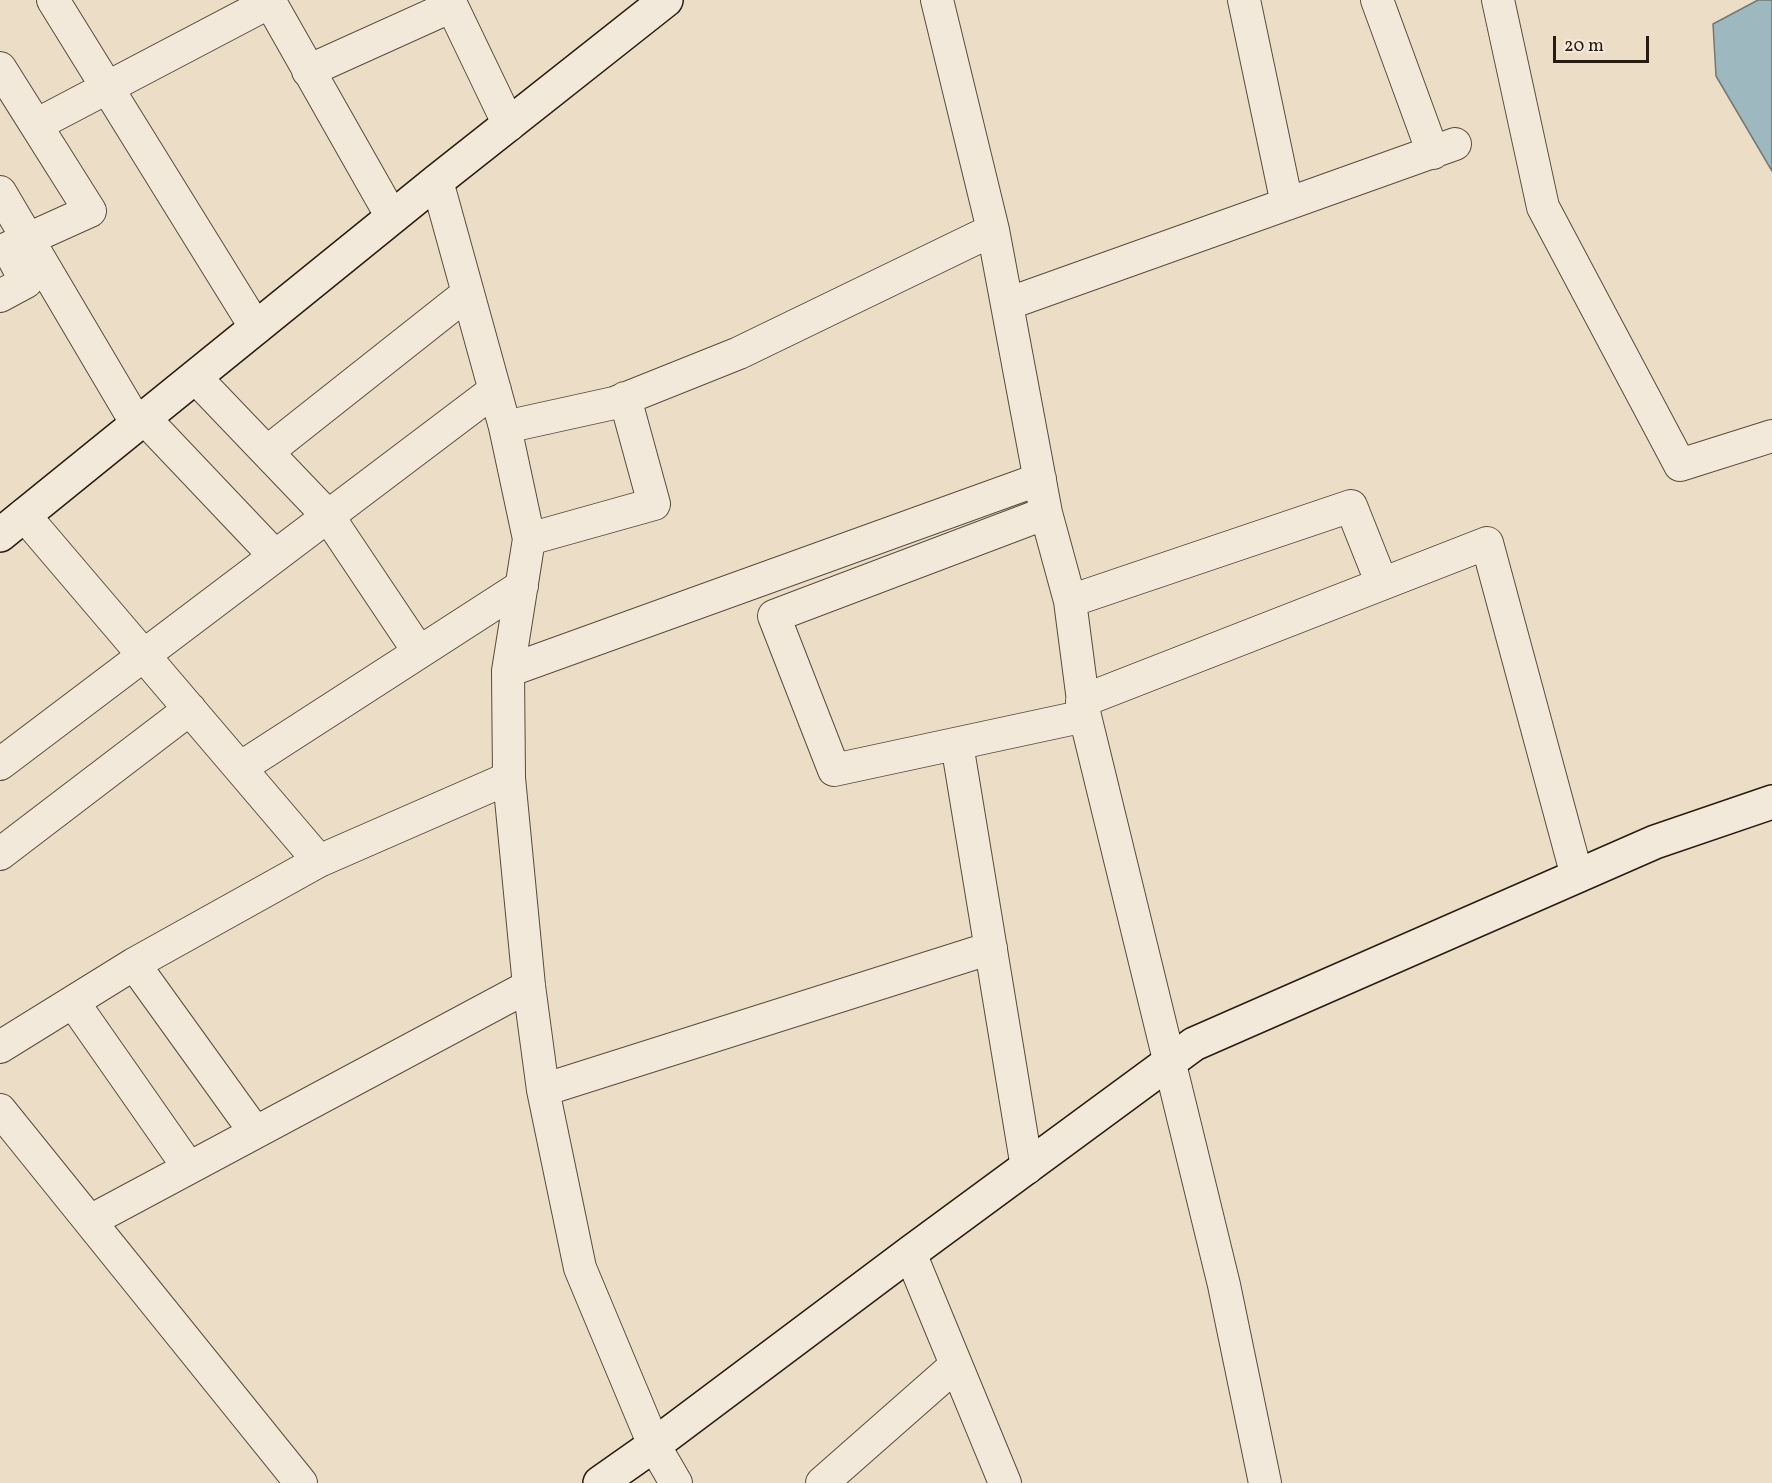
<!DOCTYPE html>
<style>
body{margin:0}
#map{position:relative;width:1772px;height:1483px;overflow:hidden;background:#ecddc6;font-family:Vollkorn,serif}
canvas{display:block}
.scale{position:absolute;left:1553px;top:36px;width:96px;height:27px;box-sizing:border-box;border:3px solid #271c0f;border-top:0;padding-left:8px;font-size:18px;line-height:21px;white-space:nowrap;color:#271c0f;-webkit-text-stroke:4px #f3e9da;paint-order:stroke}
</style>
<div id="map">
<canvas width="1772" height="1483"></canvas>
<div class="scale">20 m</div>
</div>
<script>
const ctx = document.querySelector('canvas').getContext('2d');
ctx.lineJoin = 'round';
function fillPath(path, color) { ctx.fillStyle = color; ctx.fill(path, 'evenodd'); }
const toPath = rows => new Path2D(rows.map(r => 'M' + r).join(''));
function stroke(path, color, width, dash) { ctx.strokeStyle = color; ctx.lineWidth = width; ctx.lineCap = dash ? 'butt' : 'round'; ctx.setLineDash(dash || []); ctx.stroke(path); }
const water = toPath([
 [1758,0,1772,0,1772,171,1716,76,1713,24,1758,0]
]);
fillPath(water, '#9db9bf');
stroke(water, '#6e7a79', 1.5);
const street = toPath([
 [53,0,256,328],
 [269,0,392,217],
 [449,0,509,125],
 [937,0,993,230,1046,513,1070,601,1085,716,1224,1285,1265,1483],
 [1244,0,1287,204],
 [1377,0,1433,153],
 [1498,0,1543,207,1680,465,1772,436],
 [0,68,90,211,8,248,26,282,0,296],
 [308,71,452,6],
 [36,125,270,2],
 [437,181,505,427,529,539,508,671,509,778,529,986,543,1090,580,1268,654,1445,676,1483],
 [0,192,137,424],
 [1007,304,1455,144],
 [195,377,328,516,419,652],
 [144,418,275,556],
 [505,427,614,403,739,353,993,230],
 [267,452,468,293],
 [1046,513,774,616,834,770,1085,716],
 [24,515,319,861],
 [529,539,654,504,625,398],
 [1070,601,1351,506,1382,584],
 [508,671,1040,479],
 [1082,701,1487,543,1577,876],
 [957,744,1027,1168],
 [0,764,495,390],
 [240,768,522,586],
 [0,854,190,709],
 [134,964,255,1132],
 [73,1002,189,1168],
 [0,1047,134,964,319,861,509,778],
 [543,1090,991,948],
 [0,1110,301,1483],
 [90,1221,529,986],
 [910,1253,1005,1483],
 [822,1483,956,1365]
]);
const secondary = toPath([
 [0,535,437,181,666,0],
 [600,1483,654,1445,910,1253,1194,1044,1655,842,1772,802]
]);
stroke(street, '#584c3d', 34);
stroke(secondary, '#271c0f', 36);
stroke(street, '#f3e9da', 32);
stroke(secondary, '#f3e9da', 33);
</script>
